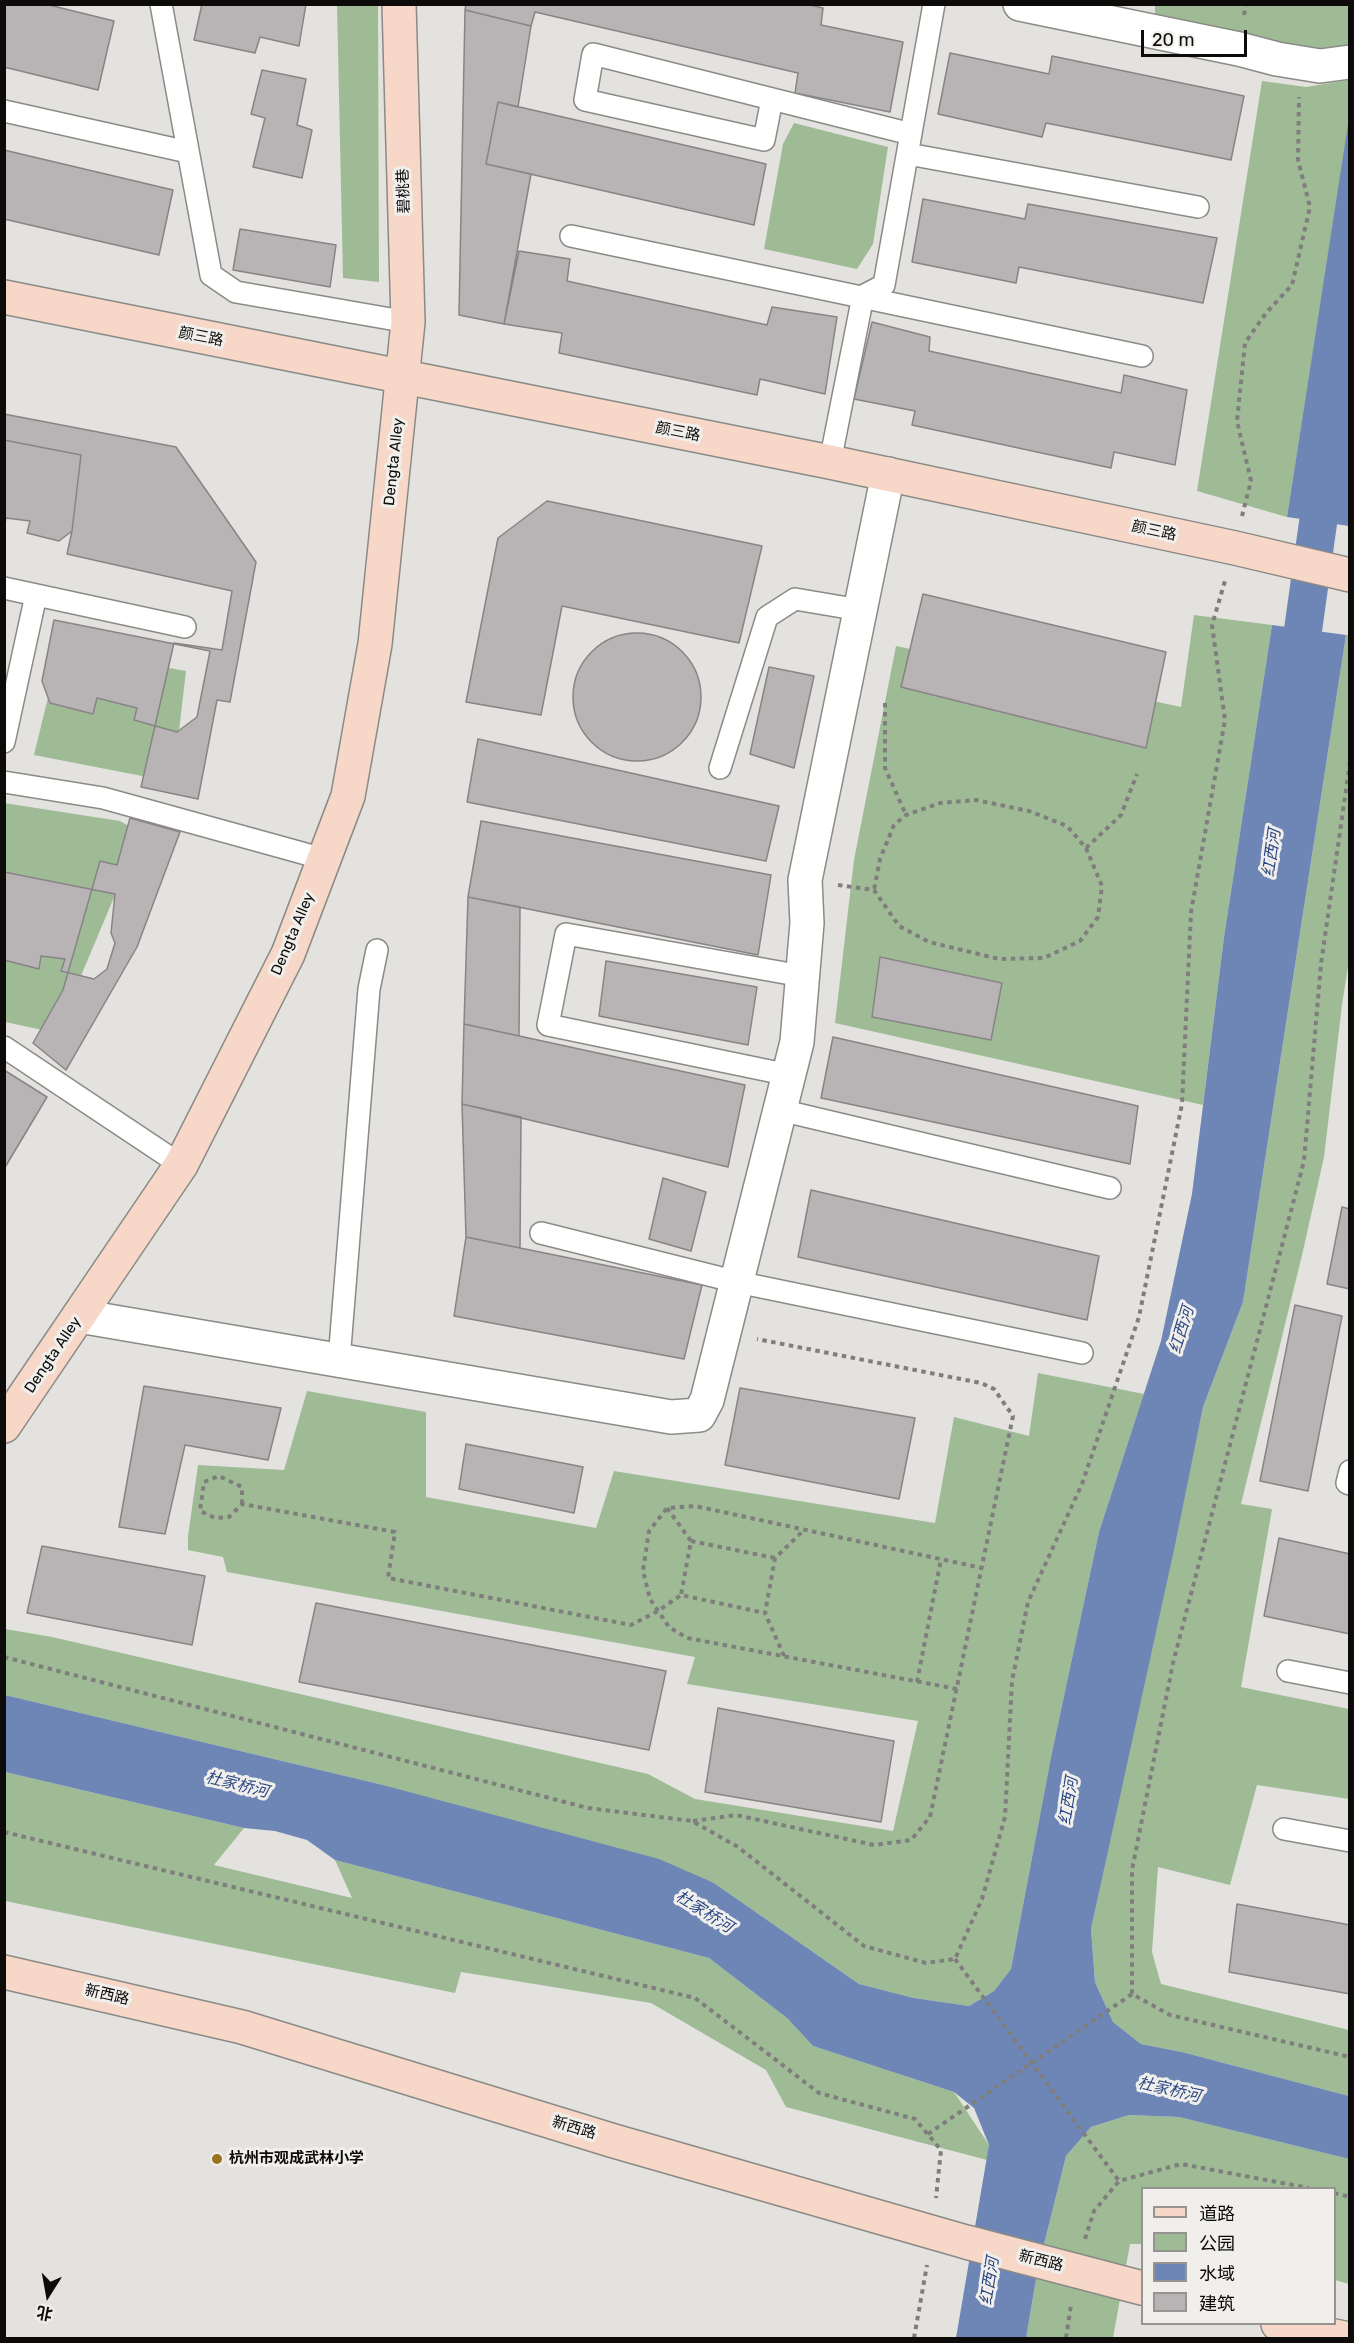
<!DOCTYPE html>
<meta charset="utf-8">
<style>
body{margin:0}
#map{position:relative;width:1354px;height:2343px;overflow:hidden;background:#e3e2de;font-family:Rubik,"Noto Sans SC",sans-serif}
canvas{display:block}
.frame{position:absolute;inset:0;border:6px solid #0c0b0a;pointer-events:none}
.legend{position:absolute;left:1141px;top:2187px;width:195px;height:138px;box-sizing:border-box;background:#f0efeb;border:2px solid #959491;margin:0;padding:8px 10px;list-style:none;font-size:18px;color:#0c0b0a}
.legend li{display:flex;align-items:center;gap:12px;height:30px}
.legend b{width:30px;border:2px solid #959491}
.north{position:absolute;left:18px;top:2265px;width:60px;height:60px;-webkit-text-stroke:4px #f0efeb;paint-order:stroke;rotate:191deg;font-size:16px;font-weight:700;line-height:24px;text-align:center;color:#0c0b0a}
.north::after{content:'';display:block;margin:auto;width:21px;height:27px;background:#0c0b0a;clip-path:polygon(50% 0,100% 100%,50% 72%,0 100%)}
.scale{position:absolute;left:1141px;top:30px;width:106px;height:27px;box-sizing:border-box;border:3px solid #0c0b0a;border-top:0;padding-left:8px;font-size:18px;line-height:21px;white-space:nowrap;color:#0c0b0a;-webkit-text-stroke:4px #f0efeb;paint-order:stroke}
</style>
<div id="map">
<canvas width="1354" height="2343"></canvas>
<div class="frame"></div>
<ul class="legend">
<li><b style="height:8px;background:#f7d7c7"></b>道路</li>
<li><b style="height:16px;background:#9ebb96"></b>公园</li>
<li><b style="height:16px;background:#6e86b6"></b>水域</li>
<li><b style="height:16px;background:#b8b4b6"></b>建筑</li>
</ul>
<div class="north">北</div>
<div class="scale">20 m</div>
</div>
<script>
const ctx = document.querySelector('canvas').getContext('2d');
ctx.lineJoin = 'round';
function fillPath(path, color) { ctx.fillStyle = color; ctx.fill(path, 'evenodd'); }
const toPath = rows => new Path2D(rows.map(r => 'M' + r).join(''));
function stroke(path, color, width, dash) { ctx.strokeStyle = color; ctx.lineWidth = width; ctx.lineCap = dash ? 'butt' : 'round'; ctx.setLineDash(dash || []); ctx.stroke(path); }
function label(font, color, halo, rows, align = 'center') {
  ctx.font = font + ' Rubik,"Noto Sans SC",sans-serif'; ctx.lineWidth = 6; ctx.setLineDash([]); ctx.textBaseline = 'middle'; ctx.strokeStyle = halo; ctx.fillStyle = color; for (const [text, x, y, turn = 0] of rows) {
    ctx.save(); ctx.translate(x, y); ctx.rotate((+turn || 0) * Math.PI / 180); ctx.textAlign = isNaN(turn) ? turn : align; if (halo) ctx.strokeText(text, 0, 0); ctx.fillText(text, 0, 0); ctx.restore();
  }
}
fillPath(toPath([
 [337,5,378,5,379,282,343,278],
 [1155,5,1349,5,1349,53,1341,59,1155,21],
 [1349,80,1349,122,1287,517,1197,491,1262,81,1306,87],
 [794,123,888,147,873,244,857,269,764,249,783,144],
 [1194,615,1272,625,1224,937,1203,1105,835,1023,854,860,896,646,1181,707],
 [1346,635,1349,635,1349,960,1342,1005,1324,1157,1303,1251,1241,1504,1272,1509,1241,1687,1349,1709,1349,1799,1257,1785,1230,1885,1158,1867,1152,1952,1161,1984,1349,2030,1349,2096,1182,2052,1141,2044,1113,2022,1095,1982,1091,1929,1203,1407,1243,1302],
 [60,648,186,671,173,782,34,755],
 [4,803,120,821,141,833,57,1033,5,1022],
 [1038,1373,1144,1394,1099,1532,1051,1757,1011,1969,994,1991,969,2006,914,1998,859,1984,714,1883,379,1784,5,1695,5,1629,52,1637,648,1774,695,1799,893,1831,918,1721,687,1684,695,1657,227,1572,223,1557,188,1550,188,1536,198,1465,284,1470,307,1391,426,1412,426,1497,596,1528,614,1471,935,1523,954,1417,1029,1436],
 [5,1772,244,1828,214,1865,352,1898,335,1860,709,1958,787,2018,813,2046,954,2092,989,2145,987,2160,786,2107,766,2070,651,2003,461,1972,455,1993,5,1901],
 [1129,2115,1179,2117,1349,2159,1349,2284,1335,2280,1334,2188,1142,2188,1142,2244,1130,2244,1113,2338,1026,2338,1038,2268,1066,2156,1091,2127]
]), '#9ebb96');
fillPath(toPath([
 [1349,118,1350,524,1349,526,1287,517],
 [1272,625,1346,635,1243,1302,1203,1407,1175,1545,1091,1929,1095,1982,1113,2022,1141,2044,1182,2052,1349,2096,1349,2159,1179,2117,1129,2115,1091,2127,1066,2156,1038,2268,1026,2338,956,2338,989,2145,974,2108,954,2092,813,2046,787,2018,709,1958,335,1860,307,1840,275,1831,244,1828,5,1772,5,1695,379,1784,659,1859,714,1883,859,1984,914,1998,969,2006,994,1991,1011,1969,1051,1757,1099,1532,1161,1341,1192,1194,1224,937]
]), '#6e86b6');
stroke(toPath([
 [1296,680,1325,473]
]), '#6e86b6', 38);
const building = toPath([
 [4,4,45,4,114,21,98,90,4,67,4,4],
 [202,4,306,4,299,46,260,37,255,53,194,40,202,4],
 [466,4,805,4,823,8,821,25,903,42,890,112,795,93,798,73,535,12,531,26,465,10,466,4],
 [465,10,531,26,518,107,498,102,486,164,531,174,504,324,459,315,465,10],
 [950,53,1049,74,1052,56,1244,96,1231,160,1046,123,1042,137,938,114,950,53],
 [262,70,306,79,297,125,312,130,302,178,253,167,265,118,251,114,262,70],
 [498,102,766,164,754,225,486,164,498,102],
 [4,150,173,190,159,255,4,219,4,150],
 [923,199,1025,219,1028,204,1217,238,1203,303,1019,267,1016,283,912,262,923,199],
 [240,229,336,245,330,287,233,270,240,229],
 [519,251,570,259,567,281,767,325,772,307,837,317,825,394,760,379,757,395,559,353,562,333,504,324,519,251],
 [872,322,930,337,929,351,1121,393,1124,375,1187,390,1175,465,1114,452,1111,468,912,425,915,411,854,399,872,322],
 [4,414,176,447,256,562,230,702,217,700,198,799,141,787,174,643,222,650,232,591,67,554,72,531,81,455,4,440,4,414],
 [4,440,81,455,72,531,59,541,27,533,30,521,6,518,4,528,4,440],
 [547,501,762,546,739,643,562,606,541,715,466,702,498,538,547,501],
 [923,594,1166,652,1146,748,901,687,923,594],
 [54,620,210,651,197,717,177,732,134,720,137,708,97,698,93,714,50,703,42,681,54,620],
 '573 697a64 64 0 1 1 128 0a64 64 0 1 1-128 0Z',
 [769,667,814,676,794,768,750,754,769,667],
 [478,739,779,806,766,861,467,802,478,739],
 [130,818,180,832,137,947,66,1070,33,1043,63,990,100,861,117,865,130,818],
 [481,821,771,875,758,955,468,897,481,821],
 [4,872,115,894,111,933,115,943,107,969,94,979,61,971,65,959,41,956,39,969,4,960,4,872],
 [468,897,520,907,519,1036,464,1024,468,897],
 [880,957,1002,983,991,1040,872,1017,880,957],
 [606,961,757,987,748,1045,599,1016,606,961],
 [464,1024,745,1085,728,1167,462,1104,464,1024],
 [833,1037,1138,1106,1130,1164,821,1098,833,1037],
 [4,1070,47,1097,4,1169,4,1070],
 [462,1104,521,1117,520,1248,466,1237,462,1104],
 [663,1178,706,1192,691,1251,649,1239,663,1178],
 [811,1190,1099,1256,1087,1320,798,1257,811,1190],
 [1342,1207,1350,1209,1350,1289,1327,1284,1342,1207],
 [466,1237,702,1285,684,1359,454,1316,466,1237],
 [1295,1305,1342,1316,1308,1491,1260,1481,1295,1305],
 [144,1386,281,1408,268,1460,185,1445,165,1534,119,1527,144,1386],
 [740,1388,915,1418,899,1499,725,1465,740,1388],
 [466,1444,583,1467,574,1513,459,1489,466,1444],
 [1279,1538,1350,1554,1350,1634,1264,1616,1279,1538],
 [42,1546,205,1576,192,1645,27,1613,42,1546],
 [316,1603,666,1671,649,1750,299,1682,316,1603],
 [718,1708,894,1741,881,1822,705,1792,718,1708],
 [1237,1904,1350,1925,1350,1994,1229,1972,1237,1904]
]);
fillPath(building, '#b8b4b6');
stroke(building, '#888486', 1.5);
const lane = toPath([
 [161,4,211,275,236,292,408,322],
 [772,99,764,140,585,100,593,54,772,99,911,134],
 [4,111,188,152],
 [908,154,1198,207],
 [571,236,1142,356],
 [830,462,863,296,884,285,934,4],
 [4,588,185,627],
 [4,742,36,595],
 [720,768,767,617,795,599,860,610],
 [4,782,103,798,324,859],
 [4,1047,181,1165],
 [789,1075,548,1025,566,934,802,976],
 [780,1110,1110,1188],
 [541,1233,737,1282,1082,1353],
 [339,1360,369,989,377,950],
 [1350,1471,1347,1483,1350,1484],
 [1288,1671,1350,1683],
 [1284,1829,1350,1841]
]);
const street = toPath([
 [1020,4,1239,49,1277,59,1320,66,1350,62],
 [79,1316,671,1417,699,1415,707,1400,797,1042,807,923,805,880,888,474]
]);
const secondary = toPath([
 [4,297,830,462,1235,548,1350,575],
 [4,1426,181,1165,288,954,348,796,375,644,408,322,399,4],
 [4,1972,242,2027,614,2141,966,2242,1142,2288],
 [1278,2324,1344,2338]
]);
stroke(lane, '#8a8a86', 24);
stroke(street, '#8a8a86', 36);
stroke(secondary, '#8a8a86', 36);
stroke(toPath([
 [1244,15,1246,4],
 [1242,516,1251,481,1237,421,1245,343,1266,313,1292,285,1310,207,1298,160,1299,97],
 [885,703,885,768,906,815],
 [1350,762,1321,964,1304,1161,1173,1663,1132,1870,1132,1994,1170,2015,1350,2057],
 [1086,848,1121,815,1137,774],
 [838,885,874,890,899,926,929,942,999,959,1044,958,1080,941,1098,917,1102,886,1086,848,1067,826,1029,811,976,800,940,803,906,815,894,825,880,859,874,890],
 [242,1504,242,1487,219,1476,204,1482,200,1511,215,1518,229,1517,242,1504,395,1532,388,1578,631,1625,658,1611,681,1595,765,1613],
 [667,1508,691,1541,681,1595],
 [691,1541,775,1558],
 [784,1656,765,1613,775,1558,804,1530],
 [4,1657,588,1808,692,1821,738,1847,864,1946,926,1963,955,1959,982,1899,1005,1817,1012,1681,1028,1602,1082,1484,1139,1317,1182,1104,1191,912,1225,720,1212,625,1225,581],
 [917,1682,941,1559],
 [957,1689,687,1638,669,1627,650,1599,643,1571,649,1531,667,1508,695,1506,982,1568],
 [693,1821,736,1815,874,1845,911,1840,930,1817,1013,1416,994,1389,981,1383,757,1339],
 [4,1832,695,1998,819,2093,915,2119,941,2150,936,2198],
 [955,1959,1119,2181],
 [928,2134,1132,1994],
 [1334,2193,1350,2197],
 [1085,2239,1094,2211,1119,2181,1181,2164,1309,2188],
 [914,2338,927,2265],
 [1066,2338,1071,2305]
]), '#7f7e7c', 4, [4.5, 4.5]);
stroke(lane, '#fff', 21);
stroke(street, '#fff', 33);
stroke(secondary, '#f7d7c7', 33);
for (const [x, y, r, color] of [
 [217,2159,6,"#99731e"]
]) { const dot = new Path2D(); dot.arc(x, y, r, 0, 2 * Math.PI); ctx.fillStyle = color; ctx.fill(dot); stroke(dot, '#f0efeb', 2); }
label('15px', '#0c0b0a', '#f0efeb', [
 ["碧桃巷",404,191,-92],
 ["颜三路",201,337,11],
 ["颜三路",678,432,11],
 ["Dengta Alley",394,462,-84],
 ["颜三路",1154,531,12],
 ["Dengta Alley",293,934,-67],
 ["Dengta Alley",53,1355,-56],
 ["新西路",107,1995,13],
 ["新西路",574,2128,17],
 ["新西路",1041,2261,14]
]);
label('bold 15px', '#0c0b0a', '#f0efeb', [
 ["杭州市观成武林小学",229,2159]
], 'left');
label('italic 16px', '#2b4684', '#f0efeb', [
 ["红西河",1272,853,-82],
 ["红西河",1182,1330,-73],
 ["杜家桥河",237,1785,14],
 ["红西河",1069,1801,-81],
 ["杜家桥河",704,1912,32],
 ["杜家桥河",1169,2090,13],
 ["红西河",990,2281,-81]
]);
</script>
